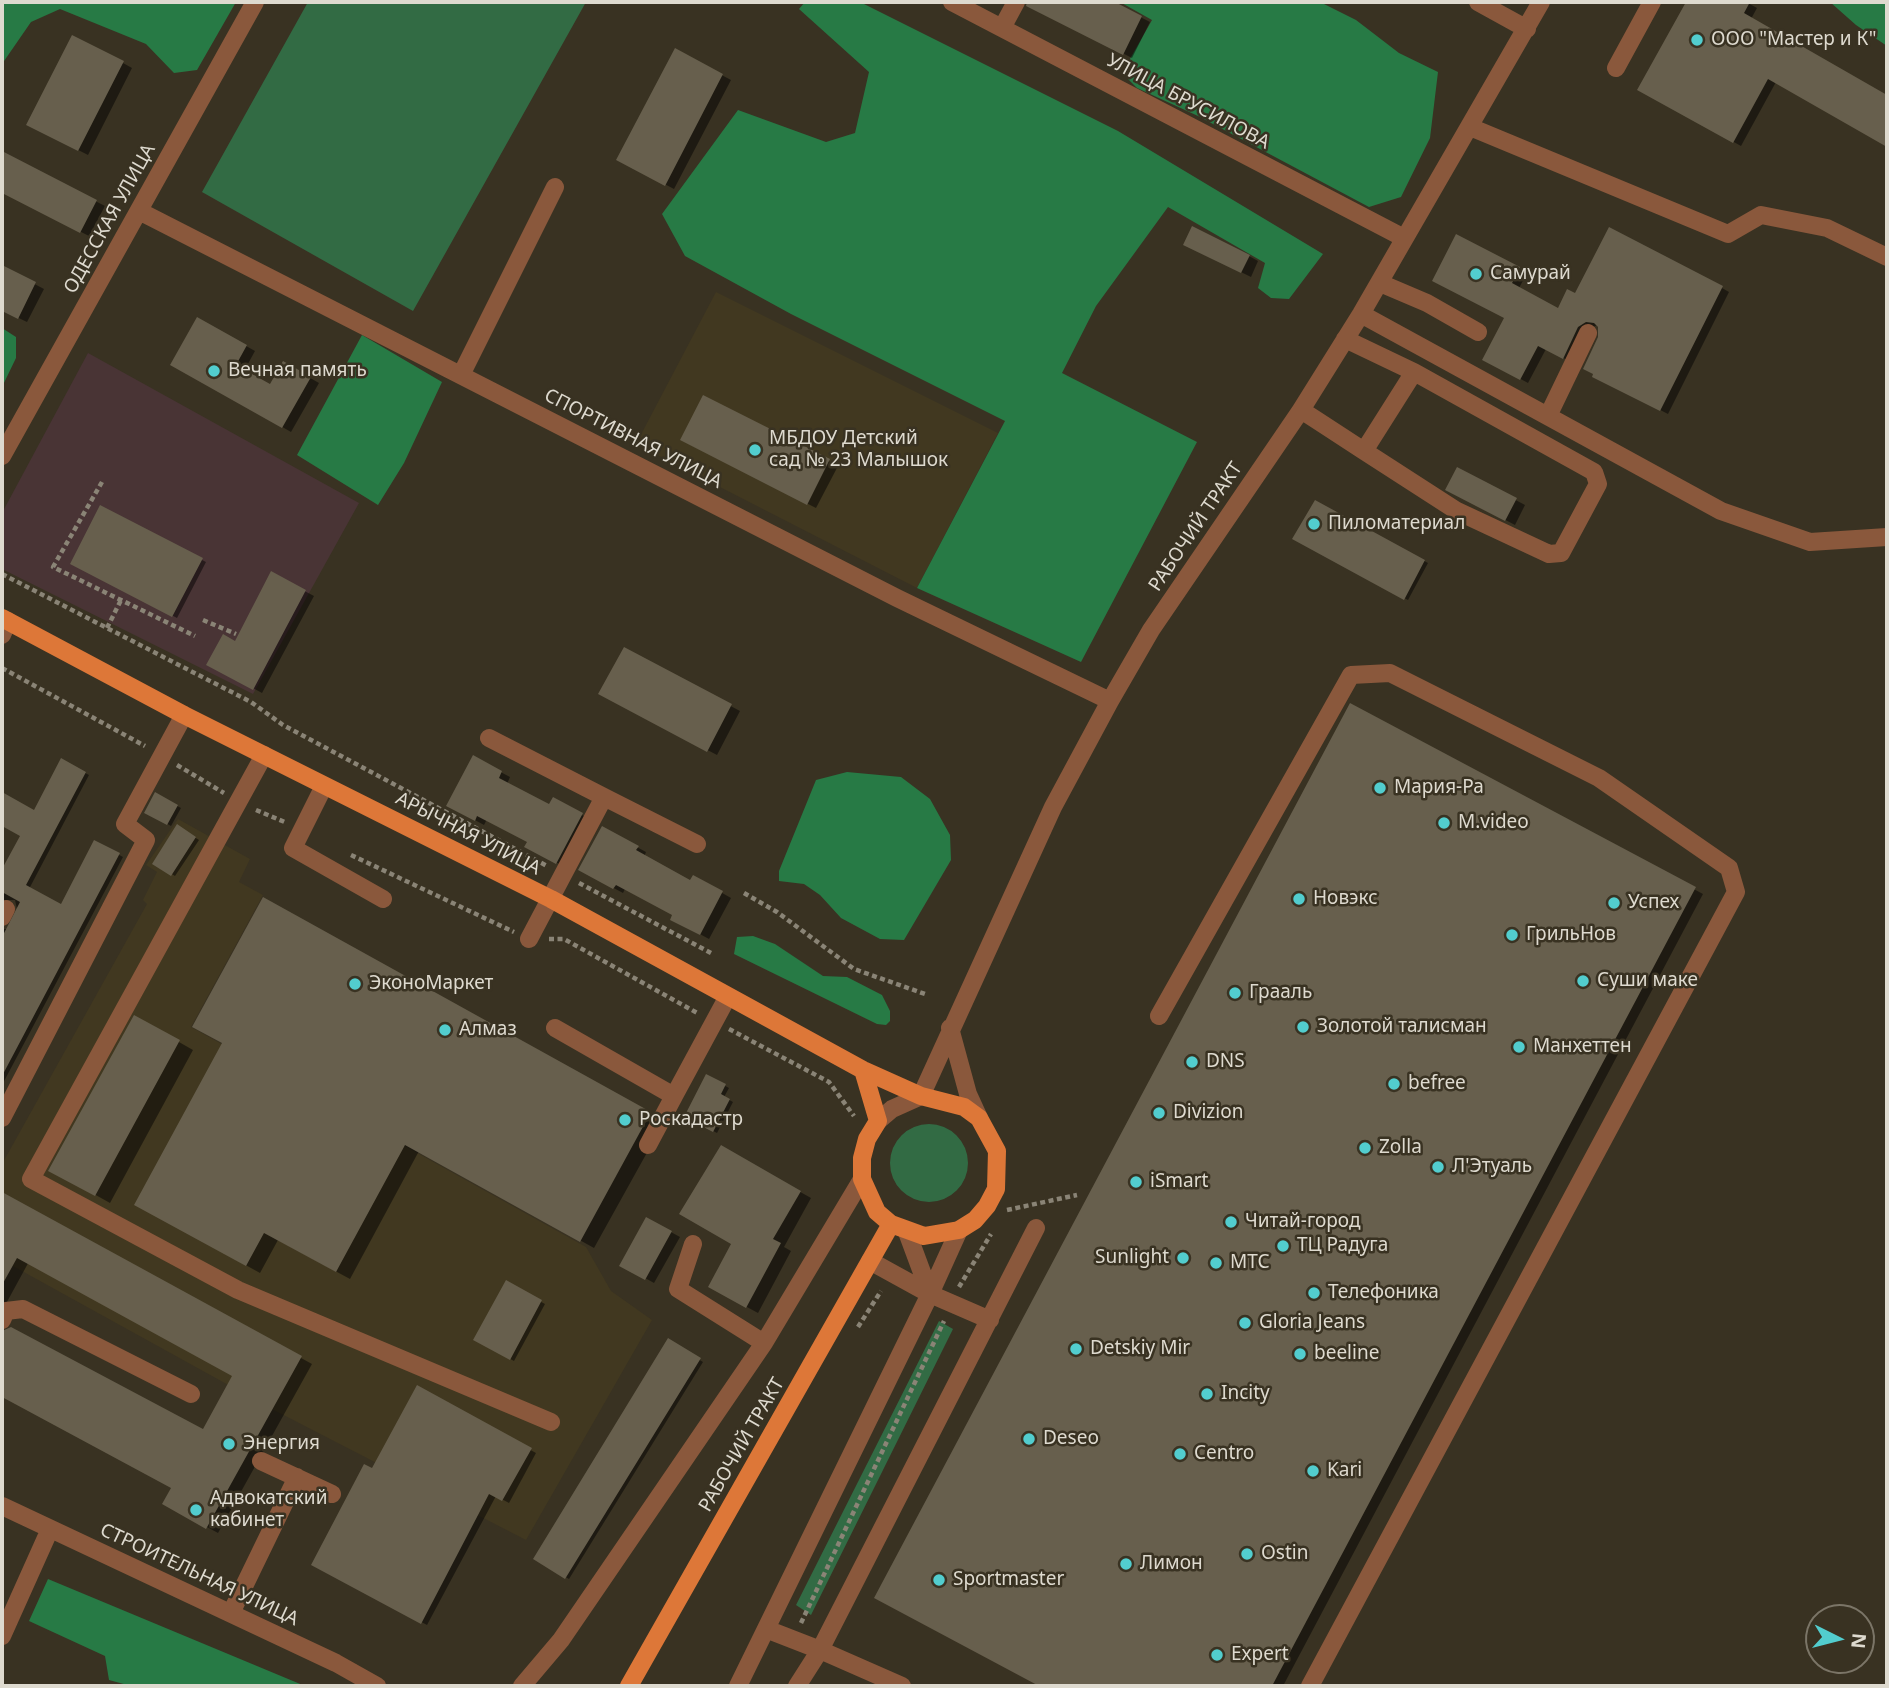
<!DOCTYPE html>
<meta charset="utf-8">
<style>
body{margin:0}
#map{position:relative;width:1889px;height:1688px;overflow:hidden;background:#393222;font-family:"Noto Sans",sans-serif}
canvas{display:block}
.frame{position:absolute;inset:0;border:4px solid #dedacf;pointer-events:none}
.north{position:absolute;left:1805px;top:1604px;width:70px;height:70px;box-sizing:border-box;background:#393222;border:2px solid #7b7567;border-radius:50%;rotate:96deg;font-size:19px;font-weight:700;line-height:28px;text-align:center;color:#dedacf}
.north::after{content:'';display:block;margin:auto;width:24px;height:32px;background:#52cdce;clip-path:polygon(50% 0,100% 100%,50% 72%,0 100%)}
</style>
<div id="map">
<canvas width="1889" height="1688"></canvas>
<div class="frame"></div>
<div class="north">N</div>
</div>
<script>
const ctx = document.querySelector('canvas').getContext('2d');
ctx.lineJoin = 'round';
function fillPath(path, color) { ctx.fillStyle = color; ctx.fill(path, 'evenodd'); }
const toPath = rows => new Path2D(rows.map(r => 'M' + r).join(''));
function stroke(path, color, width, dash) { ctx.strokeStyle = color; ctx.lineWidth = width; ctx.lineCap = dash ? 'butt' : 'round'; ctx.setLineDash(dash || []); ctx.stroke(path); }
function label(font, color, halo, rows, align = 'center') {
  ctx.font = font + ' "Noto Sans",sans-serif'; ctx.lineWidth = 5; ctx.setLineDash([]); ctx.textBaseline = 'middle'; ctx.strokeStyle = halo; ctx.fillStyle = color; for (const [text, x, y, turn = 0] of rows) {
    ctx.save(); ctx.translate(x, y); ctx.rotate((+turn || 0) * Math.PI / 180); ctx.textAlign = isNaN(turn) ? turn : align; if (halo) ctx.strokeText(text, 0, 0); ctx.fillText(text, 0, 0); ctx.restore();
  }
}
fillPath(toPath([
 [716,292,998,433,917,588,636,444],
 [178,819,250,859,239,882,263,895,191,1027,586,1247,611,1291,652,1320,526,1540,270,1408,2,1260,2,1164,147,904,143,900,157,872,146,865]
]), '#413820');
fillPath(toPath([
 [88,353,359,503,253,694,2,569,2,513]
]), '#493435');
fillPath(toPath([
 [308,2,586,2,413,311,202,192],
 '890 1163a39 39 0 1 1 78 0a39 39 0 1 1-78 0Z',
 [939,1321,953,1329,811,1615,796,1605]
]), '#326b44');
fillPath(toPath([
 [2,2,236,2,197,70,174,73,146,44,60,9,31,22,2,64],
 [805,2,860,2,1118,131,1323,254,1289,299,1271,298,1258,288,1265,263,1168,207,1096,306,1062,373,1197,442,1081,662,917,588,1005,421,791,314,685,256,662,214,738,110,826,142,855,133,869,72,799,9],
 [1120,2,1320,2,1356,20,1399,53,1438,72,1430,138,1401,197,1369,207,1198,116,1137,88,1122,73,1152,20],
 [1830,2,1887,2,1887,46,1856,25],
 [2,328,16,337,16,358,2,387],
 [362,335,442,382,404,463,378,505,297,455],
 [847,772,901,777,930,799,950,835,951,860,904,940,880,939,841,918,820,895,804,884,779,881,779,871,816,780],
 [753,936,775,944,823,976,847,977,882,995,890,1011,890,1021,886,1025,877,1024,734,954,737,937],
 [48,1579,305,1686,131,1686,109,1680,105,1656,29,1621]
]), '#277a45');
fillPath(toPath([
 [1047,2,1111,2,1150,22,1132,58,1042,12],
 [1688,2,1746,2,1757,8,1751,19,1887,97,1887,146,1776,82,1741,146,1640,90],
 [676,51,731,80,674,189,619,160],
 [123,63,132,68,88,155,37,129],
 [5,155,105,206,89,236,2,192,2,162],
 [1194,249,1249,256,1258,261,1251,277],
 [2,267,44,289,27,322,2,310],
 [1519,268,1527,273,1519,288,1559,310,1576,296,1722,288,1729,292,1668,414,1602,380,1601,333,1597,325,1585,332,1571,362,1546,349,1528,383,1484,359,1506,318,1442,285],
 [198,319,255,351,244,371,271,386,284,363,319,383,291,432,173,364],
 [703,397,838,466,816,508,691,445],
 [1457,469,1525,505,1515,525,1456,494],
 [1315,502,1428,563,1408,600,1295,539],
 [101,508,206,562,177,618,72,563],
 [272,574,314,596,262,693,209,664,236,643],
 [624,649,740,711,717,755,610,699],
 [1351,705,1703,894,1283,1686,1042,1686,877,1598],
 [474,758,510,777,507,784,549,806,553,799,591,820,565,867,527,847,529,842,487,819,484,825,449,806],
 [62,761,89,775,29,889,61,906,95,842,123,857,2,1085,2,929,9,929,18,914,15,900,4,900,2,905,2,873,20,838,28,839,2,824,2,794,34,812],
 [156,795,181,808,171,826,146,812],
 [178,827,199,840,175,876,154,863],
 [602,828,646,852,644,857,691,882,694,877,731,898,709,939,672,919,674,915,625,889,623,893,580,870],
 [264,900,664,1122,594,1248,419,1151,350,1279,278,1240,260,1273,137,1205,224,1043],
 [135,1017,193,1050,110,1203,51,1170],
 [707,1076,729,1088,724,1097,733,1102,717,1133,687,1117],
 [722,1148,811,1198,784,1247,791,1251,758,1313,710,1287,734,1243],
 [2,1194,312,1364,218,1533,165,1504,173,1487,2,1396,2,1359,16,1332,204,1432,234,1375,38,1245,2,1311],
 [647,1219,680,1237,654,1283,622,1265],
 [506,1283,545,1304,514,1361,475,1340],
 [669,1341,703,1362,569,1579,535,1558],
 [417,1388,536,1453,509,1503,496,1496,427,1625,313,1564,373,1470]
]), '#0007');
fillPath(toPath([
 [1027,2,1115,2,1142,16,1123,55,1026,6],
 [1686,2,1750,2,1744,13,1887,95,1887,147,1768,79,1733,143,1637,90],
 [72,35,124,61,78,151,26,125],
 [675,48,723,74,665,186,616,160],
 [2,151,97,200,80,233,2,193],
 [1192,226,1250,255,1241,273,1183,245],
 [1609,227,1723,286,1660,411,1592,377,1593,374,1583,369,1598,337,1598,327,1594,323,1586,322,1578,327,1563,359,1538,346,1520,380,1482,360,1504,318,1432,281,1456,234,1520,267,1512,283,1558,308,1567,289,1575,293],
 [2,265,36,282,18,319,2,311],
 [197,317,247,345,236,365,270,384,283,361,311,377,282,428,170,365],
 [703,395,830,459,807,505,680,440],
 [1457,467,1517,498,1505,521,1445,490],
 [1315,500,1425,560,1404,600,1292,539],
 [100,505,203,558,172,617,70,564],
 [271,571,306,590,253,690,206,665,223,634,235,641],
 [624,647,732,704,707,752,598,694],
 [1350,703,1696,887,1272,1686,1039,1686,874,1598],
 [473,755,502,771,499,778,549,804,553,797,583,813,556,864,524,847,527,842,477,816,475,821,446,806],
 [61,758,86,772,26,885,61,904,94,840,120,853,2,1076,2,937,20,902,2,892,2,869,20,836,2,826,2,792,34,810],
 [155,792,178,805,167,825,144,813],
 [177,824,196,837,171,876,152,864],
 [602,826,639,846,636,850,690,880,693,875,723,891,700,935,670,920,672,915,616,885,613,889,578,870],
 [263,897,651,1112,580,1242,405,1145,336,1272,264,1233,246,1266,134,1205,222,1043,192,1027],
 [134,1015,180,1040,95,1196,48,1171],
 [706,1074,726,1084,721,1094,730,1099,713,1132,684,1117],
 [721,1145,801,1191,773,1239,781,1243,746,1308,708,1287,731,1244,679,1214],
 [2,1192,302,1356,206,1529,162,1504,171,1488,2,1397,2,1331,11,1327,203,1429,232,1376,17,1258,2,1285],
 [646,1217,672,1231,645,1280,619,1266],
 [506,1280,542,1300,510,1360,473,1340],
 [668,1338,701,1358,565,1579,533,1559],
 [417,1385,532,1448,502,1501,489,1494,421,1624,311,1565,364,1464,372,1468]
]), '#675f4d');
stroke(toPath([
 [102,482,53,567,195,636],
 [2,574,251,702,283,725,547,866],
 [203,620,236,634],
 [107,628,121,600],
 [2,668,145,746],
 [177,765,224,793],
 [256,810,287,823],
 [351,855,514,932],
 [579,883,711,953],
 [744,893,777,912,854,969,925,994],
 [549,939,564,939,699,1014],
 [729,1029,829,1082,854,1116],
 [1007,1210,1077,1195],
 [959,1287,991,1234],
 [858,1327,881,1291],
 [801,1623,944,1321]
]), '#8a8476', 4.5, [5, 3.5]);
stroke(toPath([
 [952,2,1404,238],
 [1478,2,1527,29],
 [1002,28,1016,2],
 [1616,68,1652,2],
 [1470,127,1728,234,1761,215,1827,228,1887,257],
 [139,211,897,598,1110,701],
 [1380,283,1427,303,1478,332],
 [1361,314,1721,511,1810,542,1887,537],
 [1345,339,1414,372],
 [461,375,555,187],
 [1301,410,1318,421,1364,451,1457,511,1549,554,1561,553,1598,484,1594,472,1414,372,1364,451],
 [1548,416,1588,333],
 [2,456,255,2],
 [2,635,8,621],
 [489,738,604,797,529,939],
 [264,755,31,1179,238,1290,551,1422],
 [324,786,293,848,383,899],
 [604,797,697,844],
 [2,917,6,909],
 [1159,1016,1351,675,1390,673,1599,778,1729,868,1736,892,1310,1686],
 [555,1028,674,1096,727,998],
 [950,1028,968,1094,979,1118],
 [2,1118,146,840,125,824,184,715],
 [878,1121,892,1109,921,1096,1053,807,1110,701,1151,630,1301,410,1361,314,1541,2],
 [648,1145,674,1096],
 [907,1232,930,1294],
 [693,1244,678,1289,764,1343],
 [870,1261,930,1294,990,1320],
 [2,1320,6,1311,23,1309,191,1394],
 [261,1461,332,1494],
 [2,1506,336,1663,377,1686],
 [231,1613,297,1477],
 [766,1629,820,1650,1036,1228],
 [2,1636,50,1529],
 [522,1686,561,1640,764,1343,862,1179],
 [738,1686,930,1294,959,1230],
 [797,1686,820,1650,902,1686]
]), '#8a583c', 18);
stroke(toPath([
 [2,618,184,715,551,899,863,1070,921,1096,964,1107,979,1118,997,1151,996,1189,987,1206,975,1220,959,1230,924,1236,891,1224,877,1212,862,1179,862,1158,867,1139,878,1121,863,1070],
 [629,1686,891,1224]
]), '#dd7738', 18);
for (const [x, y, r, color] of [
 [1697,40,7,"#52cdce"],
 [1476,274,7,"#52cdce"],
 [214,371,7,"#52cdce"],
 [755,450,7,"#52cdce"],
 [1314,524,7,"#52cdce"],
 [1380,788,7,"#52cdce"],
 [1444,823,7,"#52cdce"],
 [1299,899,7,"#52cdce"],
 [1614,903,7,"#52cdce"],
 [1512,935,7,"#52cdce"],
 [1583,981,7,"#52cdce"],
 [355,984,7,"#52cdce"],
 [1235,993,7,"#52cdce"],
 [1303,1027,7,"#52cdce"],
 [445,1030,7,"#52cdce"],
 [1519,1047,7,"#52cdce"],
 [1192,1062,7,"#52cdce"],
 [1394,1084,7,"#52cdce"],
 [1159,1113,7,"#52cdce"],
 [625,1120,7,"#52cdce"],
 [1365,1148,7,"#52cdce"],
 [1438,1167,7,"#52cdce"],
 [1136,1182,7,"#52cdce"],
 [1231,1222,7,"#52cdce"],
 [1283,1246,7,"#52cdce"],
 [1183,1258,7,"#52cdce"],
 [1216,1263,7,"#52cdce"],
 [1314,1293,7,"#52cdce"],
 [1245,1323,7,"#52cdce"],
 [1076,1349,7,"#52cdce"],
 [1300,1354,7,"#52cdce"],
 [1207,1394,7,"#52cdce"],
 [1029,1439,7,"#52cdce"],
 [229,1444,7,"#52cdce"],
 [1180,1454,7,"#52cdce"],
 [1313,1471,7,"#52cdce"],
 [196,1510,7,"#52cdce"],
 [1247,1554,7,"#52cdce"],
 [1126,1564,7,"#52cdce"],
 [939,1580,7,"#52cdce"],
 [1217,1655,7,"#52cdce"]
]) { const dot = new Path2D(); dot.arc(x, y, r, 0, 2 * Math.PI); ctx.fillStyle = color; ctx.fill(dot); stroke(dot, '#393222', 2.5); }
label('19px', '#dedacf', '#393222', [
 ["ООО \"Мастер и К\"",1711,40],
 ["Самурай",1490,274],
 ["Вечная память",228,371],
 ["МБДОУ Детский",769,439],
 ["сад № 23 Малышок",769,461],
 ["Пиломатериал",1328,524],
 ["Мария-Ра",1394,788],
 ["M.video",1458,823],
 ["Новэкс",1313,899],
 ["Успех",1628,903],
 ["ГрильНов",1526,935],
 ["Суши маке",1597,981],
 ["ЭконоМаркет",369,984],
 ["Грааль",1249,993],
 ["Золотой талисман",1317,1027],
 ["Алмаз",459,1030],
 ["Манхеттен",1533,1047],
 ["DNS",1206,1062],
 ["befree",1408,1084],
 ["Divizion",1173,1113],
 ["Роскадастр",639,1120],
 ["Zolla",1379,1148],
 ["Л'Этуаль",1452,1167],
 ["iSmart",1150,1182],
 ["Читай-город",1245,1222],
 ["ТЦ Радуга",1297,1246],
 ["Sunlight",1169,1258,"right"],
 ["МТС",1230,1263],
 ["Телефоника",1328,1293],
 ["Gloria Jeans",1259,1323],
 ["Detskiy Mir",1090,1349],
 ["beeline",1314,1354],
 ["Incity",1221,1394],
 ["Deseo",1043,1439],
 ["Энергия",243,1444],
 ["Centro",1194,1454],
 ["Kari",1327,1471],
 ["Адвокатский",210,1499],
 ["кабинет",210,1521],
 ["Ostin",1261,1554],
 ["Лимон",1140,1564],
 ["Sportmaster",953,1580],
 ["Expert",1231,1655]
], 'left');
label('19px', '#dedacf', '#393222', [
 ["УЛИЦА БРУСИЛОВА",1188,102,28],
 ["ОДЕССКАЯ УЛИЦА",110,219,-61],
 ["СПОРТИВНАЯ УЛИЦА",633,439,27],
 ["РАБОЧИЙ ТРАКТ",1196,527,-56],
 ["АРЫЧНАЯ УЛИЦА",468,834,27],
 ["РАБОЧИЙ ТРАКТ",742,1445,-60],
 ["СТРОИТЕЛЬНАЯ УЛИЦА",199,1575,25]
]);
</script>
